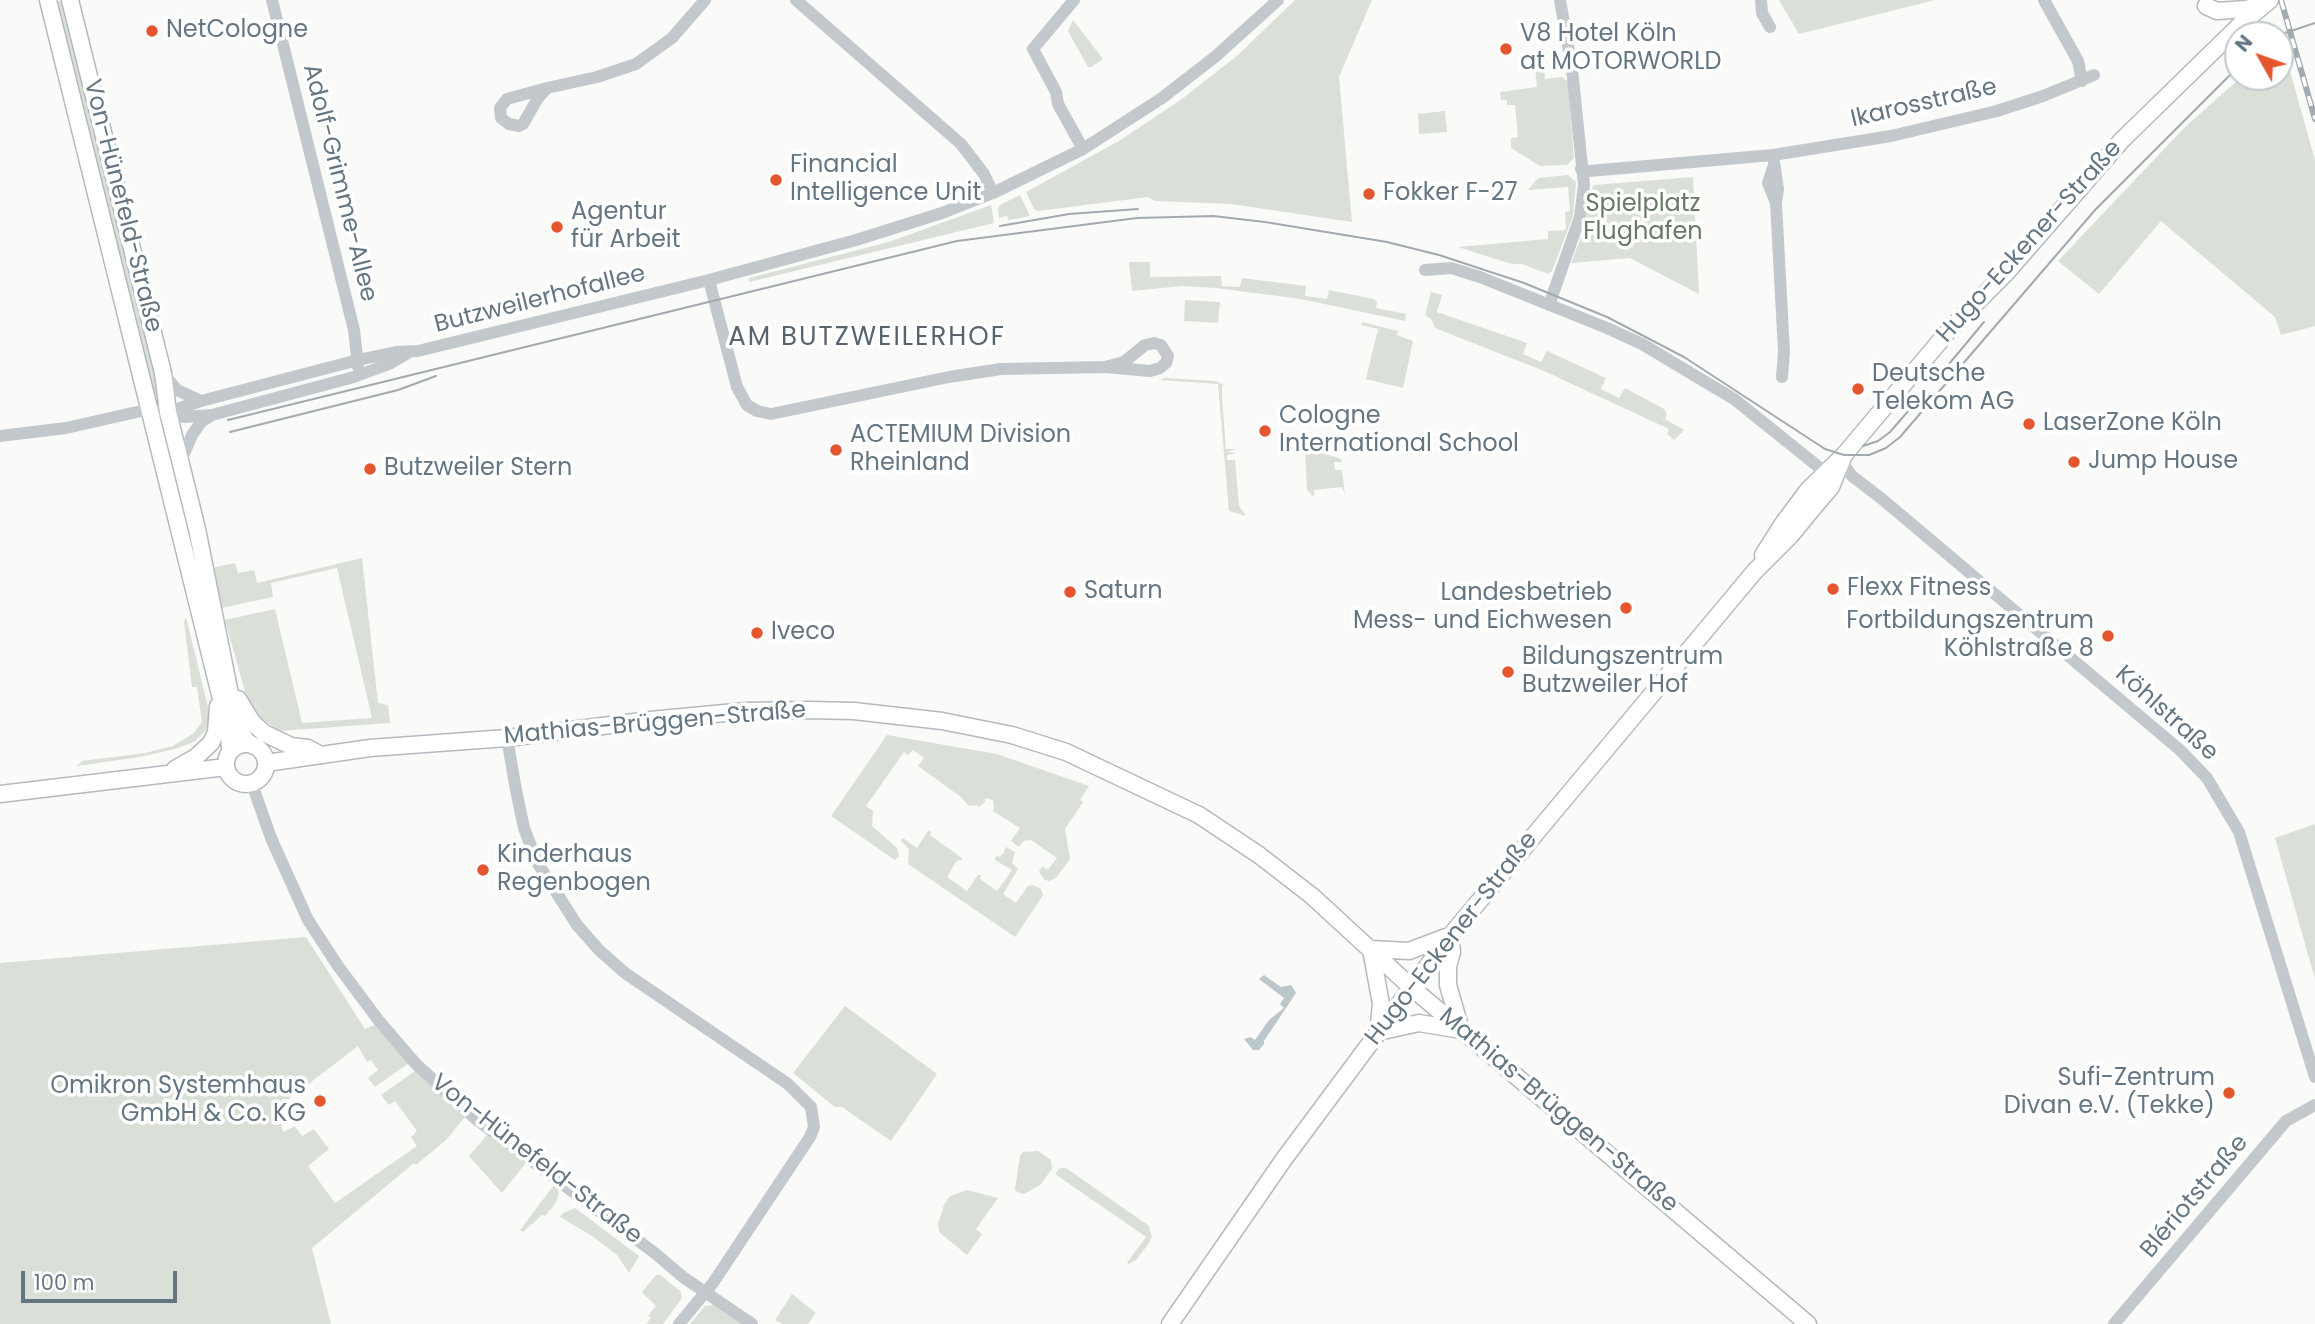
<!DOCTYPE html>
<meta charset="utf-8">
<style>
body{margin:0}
#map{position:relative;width:2315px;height:1324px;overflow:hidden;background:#fafaf8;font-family:Poppins,sans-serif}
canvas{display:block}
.north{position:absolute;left:2224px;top:21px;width:70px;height:70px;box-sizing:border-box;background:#fff;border:2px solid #c1c8cd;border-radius:50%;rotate:310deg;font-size:19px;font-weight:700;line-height:28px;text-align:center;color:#657683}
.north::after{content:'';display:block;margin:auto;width:24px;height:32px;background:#e4572e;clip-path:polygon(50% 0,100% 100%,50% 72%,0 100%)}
.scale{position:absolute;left:21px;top:1271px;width:156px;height:32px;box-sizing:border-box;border:4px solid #657683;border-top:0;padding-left:9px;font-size:21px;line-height:24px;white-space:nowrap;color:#657683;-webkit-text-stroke:5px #fff;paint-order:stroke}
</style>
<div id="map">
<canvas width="2315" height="1324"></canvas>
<div class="north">N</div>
<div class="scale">100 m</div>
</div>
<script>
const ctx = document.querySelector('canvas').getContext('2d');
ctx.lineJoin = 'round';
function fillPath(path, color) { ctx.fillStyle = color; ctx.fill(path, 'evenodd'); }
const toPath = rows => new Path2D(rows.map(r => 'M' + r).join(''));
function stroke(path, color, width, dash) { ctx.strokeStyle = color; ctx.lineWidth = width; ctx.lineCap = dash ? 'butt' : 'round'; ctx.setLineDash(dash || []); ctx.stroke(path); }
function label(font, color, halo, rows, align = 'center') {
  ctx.font = font + ' Poppins,sans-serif'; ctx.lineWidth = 7; ctx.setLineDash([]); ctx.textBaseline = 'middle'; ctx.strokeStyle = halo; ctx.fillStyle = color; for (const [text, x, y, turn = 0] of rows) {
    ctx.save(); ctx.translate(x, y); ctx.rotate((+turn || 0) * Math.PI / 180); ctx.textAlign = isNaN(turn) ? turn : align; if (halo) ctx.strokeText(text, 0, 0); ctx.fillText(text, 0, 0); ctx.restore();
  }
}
fillPath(toPath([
 [65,0,159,388,157,395,151,389,54,2],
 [1295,0,1372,0,1339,77,1352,222,1231,204,1155,201,1148,197,1038,211,1034,209,1026,192,1119,141,1182,99,1238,55],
 [1779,0,1935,0,1799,34],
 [1073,20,1103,59,1091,67,1088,67,1068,31],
 [1543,56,1545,79,1562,77,1568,82,1574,158,1567,165,1540,166,1511,148,1511,138,1518,137,1515,105,1507,105,1507,100,1501,100,1500,92,1537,87,1534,57],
 [2288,64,2315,160,2315,326,2281,335,2275,317,2161,221,2099,294,2058,261,2185,127,2238,80,2244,77,2280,77,2280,65],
 [1445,111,1447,132,1419,134,1418,114],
 [1568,175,1576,182,1573,216,1552,271,1548,274,1522,264,1512,264,1458,247,1548,239,1548,231,1566,230,1565,212,1570,211,1568,187,1528,190,1538,178],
 [1693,177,1699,294,1630,258,1571,263,1585,227,1592,188,1594,185],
 [1020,195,1030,216,1008,220,1007,216,999,218,998,209,1000,205],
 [991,205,994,223,749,282,749,278,889,242],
 [1129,262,1150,262,1150,277,1221,276,1222,286,1240,287,1242,278,1306,286,1305,296,1327,299,1329,290,1374,299,1377,302,1376,308,1406,314,1405,321,1301,299,1216,288,1182,286,1132,291],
 [1431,292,1442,295,1437,312,1527,343,1523,354,1541,362,1547,351,1606,378,1601,389,1619,398,1625,388,1664,409,1667,414,1665,419,1684,430,1674,440,1667,434,1669,429,1544,371,1435,328,1431,319,1425,315],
 [1185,300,1220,302,1218,323,1184,321],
 [1362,322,1398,331,1397,335,1413,341,1403,388,1366,379,1378,329,1361,325],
 [1164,378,1216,381,1225,386,1222,386,1222,398,1226,449,1237,449,1226,452,1237,453,1227,455,1227,460,1235,460,1239,506,1246,516,1229,511,1218,384,1160,380],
 [1305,447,1341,459,1342,462,1334,462,1335,470,1342,470,1345,495,1342,487,1314,490,1314,497,1307,490],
 [362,558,378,703,388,705,390,723,279,731,261,718,247,699,225,620,275,609,302,723,372,718,337,568,271,583,273,597,222,608,212,568,235,563,238,573,254,570,257,583],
 [186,617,209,711,208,725,205,731,194,742,175,749,140,757,77,766,82,761,145,753,173,746,194,733,202,722,197,687,192,687,184,622],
 [887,735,997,754,1089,786,1080,800,1083,802,1065,829,1070,859,1056,878,1049,881,1045,880,1039,872,1042,866,1048,870,1057,858,1031,840,1023,841,1019,847,1011,841,1020,828,993,811,994,807,993,800,985,798,985,802,979,807,977,805,969,806,961,797,918,766,924,758,913,750,908,755,904,752,866,806,873,811,872,826,897,848,899,856,895,860,831,816],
 [2315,824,2315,979,2275,838],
 [928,831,931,832,930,835,934,838,962,858,961,861,958,860,955,863,947,877,967,891,978,875,981,875,980,879,997,891,1012,870,995,860,996,856,999,857,1003,854,1006,847,1015,852,1012,863,1018,869,1003,894,1016,903,1028,886,1033,885,1041,889,1043,895,1015,937,908,864,909,849,901,841,903,838,917,848],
 [306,937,365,1029,374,1025,409,1063,375,1087,368,1078,378,1070,371,1060,367,1062,358,1046,277,1108,283,1132,295,1126,302,1136,314,1129,329,1149,308,1166,335,1203,417,1146,411,1137,417,1131,395,1101,389,1105,381,1095,415,1071,465,1117,446,1140,416,1165,414,1163,312,1248,331,1324,0,1324,0,963],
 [845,1006,937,1074,891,1141,842,1107,835,1107,793,1073],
 [487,1135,525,1164,502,1193,469,1156],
 [1038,1151,1051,1160,1052,1169,1040,1185,1024,1194,1019,1193,1015,1190,1020,1156,1023,1152],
 [1060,1168,1066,1168,1149,1226,1152,1237,1149,1243,1136,1260,1129,1264,1127,1263,1146,1237,1055,1174],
 [554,1185,559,1188,558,1198,554,1205,545,1216,542,1215,523,1232,520,1230],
 [967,1190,998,1198,976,1229,982,1234,967,1255,939,1232,938,1224,944,1205,950,1196],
 [575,1208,639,1256,629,1273,617,1255,592,1236,560,1217,563,1213],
 [656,1275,660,1275,680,1291,682,1298,663,1324,646,1324,651,1318,648,1316,656,1306,642,1292],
 [792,1294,816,1313,808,1324,783,1324,775,1320],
 [714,1305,743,1324,690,1324,705,1306]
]), '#dadfd7');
fillPath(toPath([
 [1264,975,1281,987,1291,985,1296,993,1264,1041,1264,1044,1259,1050,1253,1050,1244,1039,1250,1037,1255,1040,1269,1020,1284,1008,1280,1004,1284,998,1259,979]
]), '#bbc7cb');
const secondary = toPath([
 [48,0,229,731,230,751],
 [70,0,163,373,168,412,197,529,230,694,239,728,246,741,252,745],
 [2206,6,2217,11,2246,9,2262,5],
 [1763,555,1782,525,1808,490,1844,455,1951,328,2007,272,2122,140,2240,25,2270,0],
 [238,699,252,722,264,733,291,746,308,748,319,754],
 '226 764a20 20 0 1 1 40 0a20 20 0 1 1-40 0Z',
 [266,763,370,748,507,738,650,720,746,711,808,710,854,711,942,721,1012,735,1066,752,1199,815,1259,855,1312,896,1411,987,1808,1324],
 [175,769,196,757,211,743,216,732,218,706],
 [0,794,226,767],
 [1450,936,1452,952,1448,966,1448,985,1461,1030],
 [1371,949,1381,1004,1378,1032],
 [1371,949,1409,951,1446,937],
 [1378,1032,1419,1023,1461,1030],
 [1170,1324,1284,1159,1450,936,1755,571,1791,535,1814,507,1831,487,1844,455]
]);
stroke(secondary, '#b3babf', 19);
stroke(toPath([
 [272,0,354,330,358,367],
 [796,0,961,144,984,174,993,193],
 [1074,0,1033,49,1056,92,1058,104,1083,149],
 [1761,0,1762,13,1770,27],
 [2044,0,2078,61,2082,81],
 [547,88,538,98,523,124,519,126,509,124,501,118,500,108,507,99,547,88,597,77,636,64,672,38,705,0],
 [1773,155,1778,189,1776,203,1784,352,1782,377],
 [1774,165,1768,183,1776,203],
 [1581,169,1589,171,1773,155,1891,136,1997,111,2043,96,2094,75],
 [1425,270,1451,268,1480,277,1607,328,1642,344,1734,399,1825,472,1834,474],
 [709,280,737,387,747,405,757,411,771,414,949,377,1001,369,1105,367,1150,371,1160,368,1166,363,1168,356,1161,345,1154,343,1145,345,1124,362,1105,367],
 [1549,305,1580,217,1584,185,1572,69,1560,0],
 [163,373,177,390,201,401],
 [168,412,201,401,358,360,396,352,418,351,709,280,856,240,942,213,993,193,1083,149,1162,98,1216,56,1278,0],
 [0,436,66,428,150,409,184,417,212,415,354,377,389,364,408,353],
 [1844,457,1844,465,1852,476,1882,499,2180,750,2207,778,2239,832,2315,1077],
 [181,461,192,435,202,421,212,415],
 [507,738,516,790,524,828,537,862,577,925,599,950,625,973,788,1084,811,1107,814,1127,810,1137,713,1283,679,1324],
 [252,784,271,838,308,920,338,966,379,1021,416,1064,477,1120,656,1254,683,1277,752,1324],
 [2114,1324,2286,1121,2315,1105]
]), '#c3c8cc', 12);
stroke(secondary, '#fff', 16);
stroke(toPath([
 [2279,35,2315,23],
 [1000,226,1069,214,1138,209],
 [1939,376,1984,322],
 [228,420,957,241,1137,218,1213,216,1265,222,1387,242,1439,255,1524,283,1607,317,1684,357,1825,449,1844,455,1869,455,1886,448,1900,437,2095,210,2238,67],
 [230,432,398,390,436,376],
 [1863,446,1878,441,1890,432,1923,394]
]), '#a2aab0', 2);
const rail = toPath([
 [2281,0,2315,119]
]);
stroke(rail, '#a2aab0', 6);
stroke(rail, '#fff', 3.5, [10]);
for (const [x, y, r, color] of [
 [152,31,7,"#e4572e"],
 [1506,49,7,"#e4572e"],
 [776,180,7,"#e4572e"],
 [1369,194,7,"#e4572e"],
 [557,227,7,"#e4572e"],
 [1858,389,7,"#e4572e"],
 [2029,424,7,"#e4572e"],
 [1265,431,7,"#e4572e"],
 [836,450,7,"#e4572e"],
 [2074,462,7,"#e4572e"],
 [370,469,7,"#e4572e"],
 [1833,589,7,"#e4572e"],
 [1070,592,7,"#e4572e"],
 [1626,608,7,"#e4572e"],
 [757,633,7,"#e4572e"],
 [2108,636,7,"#e4572e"],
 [1508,672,7,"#e4572e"],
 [483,870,7,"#e4572e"],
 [2229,1093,7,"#e4572e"],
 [320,1101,7,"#e4572e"]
]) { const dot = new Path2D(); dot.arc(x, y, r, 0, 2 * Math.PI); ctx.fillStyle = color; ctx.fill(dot); stroke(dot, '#fff', 2.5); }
label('24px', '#657683', '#fff', [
 ["NetCologne",166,31],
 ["V8 Hotel Köln",1520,35],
 ["at MOTORWORLD",1520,63],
 ["Financial",790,166],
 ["Intelligence Unit",790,194],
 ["Fokker F-27",1383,194],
 ["Agentur",571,213],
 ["für Arbeit",571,241],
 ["Deutsche",1872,375],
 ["Telekom AG",1872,403],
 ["Cologne",1279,417],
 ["International School",1279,445],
 ["LaserZone Köln",2043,424],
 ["ACTEMIUM Division",850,436],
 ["Rheinland",850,464],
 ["Jump House",2088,462],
 ["Butzweiler Stern",384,469],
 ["Flexx Fitness",1847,589],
 ["Saturn",1084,592],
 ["Landesbetrieb",1612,594,"right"],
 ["Mess- und Eichwesen",1612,622,"right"],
 ["Fortbildungszentrum",2094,622,"right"],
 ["Köhlstraße 8",2094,650,"right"],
 ["Iveco",771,633],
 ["Bildungszentrum",1522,658],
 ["Butzweiler Hof",1522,686],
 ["Kinderhaus",497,856],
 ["Regenbogen",497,884],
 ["Sufi-Zentrum",2215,1079,"right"],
 ["Divan e.V. (Tekke)",2215,1107,"right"],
 ["Omikron Systemhaus",306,1087,"right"],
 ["GmbH & Co. KG",306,1115,"right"]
], 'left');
label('24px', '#657683', '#fff', [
 ["Ikarosstraße",1924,104,-13],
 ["Adolf-Grimme-Allee",339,183,76],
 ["Von-Hünefeld-Straße",122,206,76],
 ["Hugo-Eckener-Straße",2030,242,-48],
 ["Butzweilerhofallee",540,300,-14],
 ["Köhlstraße",2166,714,42],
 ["Mathias-Brüggen-Straße",655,724,-5],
 ["Hugo-Eckener-Straße",1452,939,-52],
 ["Mathias-Brüggen-Straße",1558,1111,40],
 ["Von-Hünefeld-Straße",536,1160,38],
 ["Blériotstraße",2195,1197,-50]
]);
label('24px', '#687a64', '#fff', [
 ["Spielplatz",1643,205],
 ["Flughafen",1643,233]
]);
ctx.letterSpacing = '2px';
label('26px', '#57646e', '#fff', [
 ["AM BUTZWEILERHOF",867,338]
]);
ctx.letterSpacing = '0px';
</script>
